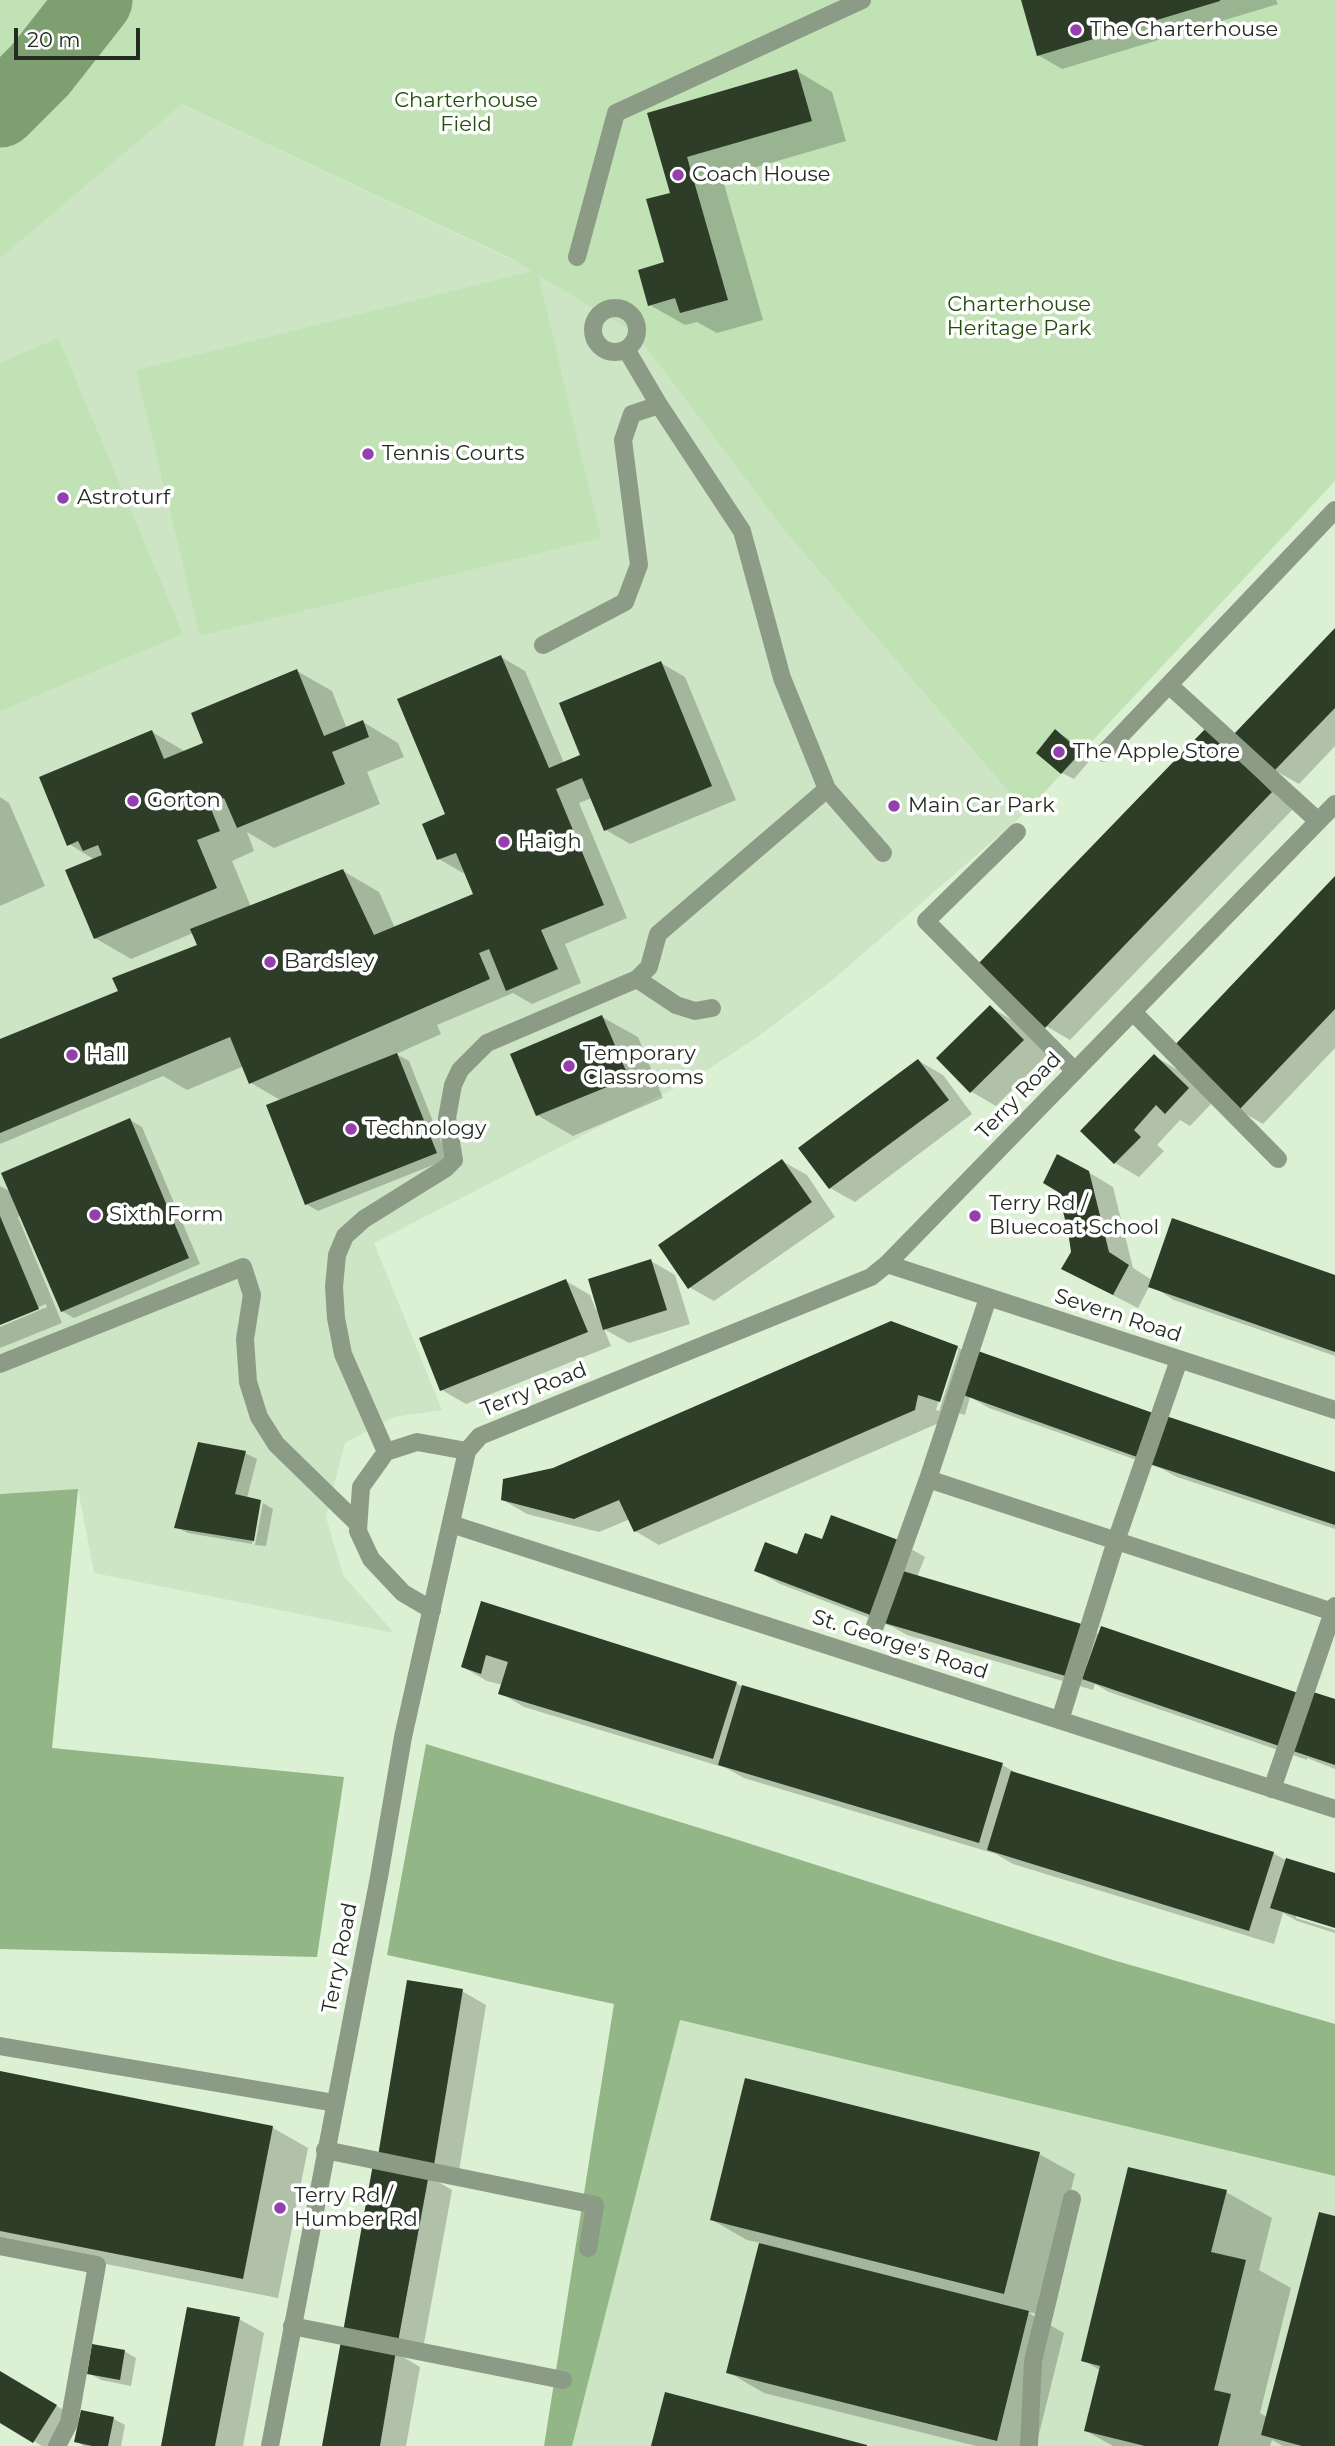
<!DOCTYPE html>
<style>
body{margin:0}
#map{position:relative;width:1335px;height:2446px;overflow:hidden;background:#dcf0d4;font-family:Montserrat,sans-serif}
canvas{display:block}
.scale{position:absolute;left:14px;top:28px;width:126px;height:32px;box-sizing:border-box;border:4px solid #242c21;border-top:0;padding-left:9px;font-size:21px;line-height:24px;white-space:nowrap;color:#242c21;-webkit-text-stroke:5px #fff;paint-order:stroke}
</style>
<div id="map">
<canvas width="1335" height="2446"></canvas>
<div class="scale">20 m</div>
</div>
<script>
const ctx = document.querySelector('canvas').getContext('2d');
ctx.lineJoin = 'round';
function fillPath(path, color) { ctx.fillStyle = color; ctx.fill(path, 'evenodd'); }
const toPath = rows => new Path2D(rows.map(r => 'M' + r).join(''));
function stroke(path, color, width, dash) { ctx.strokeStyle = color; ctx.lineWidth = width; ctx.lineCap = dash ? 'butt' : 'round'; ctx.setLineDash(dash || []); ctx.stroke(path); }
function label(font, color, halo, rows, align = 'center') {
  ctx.font = font + ' Montserrat,sans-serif'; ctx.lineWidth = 7; ctx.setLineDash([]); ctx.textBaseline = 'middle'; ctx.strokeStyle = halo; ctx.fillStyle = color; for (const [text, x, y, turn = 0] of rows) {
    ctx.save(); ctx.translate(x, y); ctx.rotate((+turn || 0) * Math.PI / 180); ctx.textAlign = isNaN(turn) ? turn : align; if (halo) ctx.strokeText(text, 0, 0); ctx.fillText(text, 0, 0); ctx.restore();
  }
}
fillPath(toPath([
 [154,91,536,271,635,333,784,530,1026,812,835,978,759,1036,698,1076,374,1243,442,1410,394,1417,345,1443,326,1517,343,1575,394,1633,94,1573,78,1489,0,1494,0,207],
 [680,2020,1335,2176,1335,2446,572,2446]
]), '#cde5c4');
fillPath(toPath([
 [0,0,1335,0,1335,481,1026,812,784,530,635,333,538,275,601,538,200,636,136,370,532,271,510,258,182,104,0,258],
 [58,338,183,634,0,711,0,363]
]), '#c0e2b4');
fillPath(toPath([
 [78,1489,52,1748,344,1777,317,1957,0,1949,0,1494],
 [426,1744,732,1838,1113,1960,1335,2024,1335,2176,680,2020,572,2446,544,2446,614,2004,387,1955]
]), '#92b686');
fillPath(toPath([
 [1022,0,1276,0,1278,4,1062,69,1038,55],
 [797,71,832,92,846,141,722,177,763,320,717,333,697,322,685,325,650,305,666,263,672,194,649,114],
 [1335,630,1335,746,1299,784,1274,770],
 [501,657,525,671,564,763,582,756,661,663,685,677,736,800,630,844,606,830,592,798,579,803,627,918,565,944,581,983,532,1004,513,993,437,1025,441,1034,396,1054,409,1061,448,1159,318,1211,306,1204,282,1101,251,1083,244,1066,187,1090,163,1076,0,1144,0,1041,120,992,199,946,193,933,131,959,95,938,95,860,69,844,152,732,186,752,205,744,297,671,332,691,347,729,363,722,398,743,404,757,367,772,380,804,274,848,247,832,254,851,232,861,251,907,343,871,379,892,395,928,475,895,465,872,463,873,439,859,447,815],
 [1207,730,1295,807,1070,1040,1046,1026],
 [1056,731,1067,738,1091,759,1074,779,1062,773],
 [0,797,9,803,45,886,0,906],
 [1335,878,1335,1048,1263,1124,1239,1110],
 [990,1007,1014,1021,1047,1055,996,1106,972,1092,939,1058],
 [602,1017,638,1037,663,1098,573,1136,537,1115],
 [1154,1056,1178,1070,1212,1103,1190,1126,1180,1120,1157,1145,1164,1151,1139,1177,1115,1163],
 [919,1061,943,1075,972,1114,855,1202,830,1188],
 [130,1120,142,1127,200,1264,74,1318,62,1311,21,1215,18,1217,62,1323,0,1348,0,1327,47,1307,46,1304,0,1323,0,1186,11,1192],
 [782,1161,807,1175,835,1217,714,1301,689,1287],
 [1088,1172,1113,1187,1133,1268,1152,1280,1335,1277,1335,1356,1174,1300,1150,1285,1138,1308,1087,1282,1073,1252],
 [651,1261,675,1275,690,1324,629,1343,604,1329,611,1346,466,1404,442,1390,566,1281,590,1295,596,1310],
 [957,1347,977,1359,1335,1474,1335,1529,1177,1477,1162,1469,989,1408,970,1397,965,1415,942,1408,939,1423,659,1545,635,1531,630,1519,599,1532,527,1514,503,1500,553,1470],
 [955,1349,959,1349,939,1411,936,1410],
 [245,1453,257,1459,247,1498,262,1503,259,1503,252,1544,188,1533,176,1527],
 [263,1503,273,1509,266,1546,255,1545],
 [823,1541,901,1543,925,1557,917,1577,1084,1626,1100,1635,1300,1696,1335,1701,1335,1769,1307,1758,1307,1760,1109,1692,1095,1684,1093,1690,907,1635,893,1627,780,1584,756,1570,798,1556],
 [483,1603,736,1683,744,1688,1002,1765,1022,1776,1273,1853,1287,1861,1335,1875,1335,1926,1296,1914,1296,1918,1335,1930,1335,1933,1297,1921,1283,1913,1274,1944,1013,1864,996,1854,744,1778,726,1768,524,1707,500,1693,503,1685,487,1681,463,1667],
 [462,1991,486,2005,458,2177,421,2172,452,2190,422,2354,389,2349,420,2367,406,2446,324,2446],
 [0,2073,273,2128,308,2148,278,2298,0,2243],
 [1039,2154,1075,2174,1040,2314,1027,2312,1064,2333,1036,2446,976,2446,764,2393,728,2372,761,2243,747,2240,712,2220],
 [1226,2192,1272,2218,1259,2270,1291,2288,1260,2413,1267,2417,1335,2218,1335,2446,1283,2446,1272,2440,1270,2446,1113,2446,1086,2431,1101,2371,1083,2360],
 [239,2319,264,2333,243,2446,164,2446],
 [124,2351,136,2358,131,2386,101,2380,89,2373],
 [0,2372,80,2420,64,2446,42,2446,0,2421],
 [82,2412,114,2419,125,2425,121,2446,84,2446,76,2441]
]), '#0003');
stroke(toPath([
 [0,110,40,70,95,0]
]), '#7ea071', 75);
fillPath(toPath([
 [1021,0,1220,0,1220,1,1037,56],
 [797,69,812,121,687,157,728,300,680,313,675,298,648,306,638,270,664,262,646,199,670,193,647,113],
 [1335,628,1335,708,1273,772,1234,734],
 [501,655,549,768,580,755,559,703,661,661,712,786,604,831,582,778,556,789,604,905,541,930,558,969,506,991,489,949,479,953,490,979,249,1084,230,1037,0,1133,0,1039,118,991,112,978,197,945,190,929,343,869,374,935,473,894,456,853,437,860,422,824,445,814,397,699],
 [297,669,324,736,363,720,369,737,332,752,345,784,237,828,224,798,209,804,220,831,197,840,217,888,94,939,65,870,102,855,98,845,83,851,78,841,67,846,39,777,152,730,164,759,203,743,191,713],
 [1206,728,1272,792,1045,1028,979,963],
 [1055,729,1081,752,1061,774,1036,753],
 [1335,876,1335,1009,1238,1111,1172,1048],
 [990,1005,1024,1040,970,1093,936,1058],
 [602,1015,629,1078,536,1116,510,1054],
 [397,1053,437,1153,305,1205,266,1105],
 [1154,1054,1189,1088,1165,1114,1156,1105,1134,1130,1141,1137,1114,1164,1080,1131],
 [918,1059,949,1100,829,1189,798,1148],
 [130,1118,189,1258,61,1312,1,1173],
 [1057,1154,1089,1171,1109,1252,1129,1265,1113,1295,1061,1269,1071,1252,1068,1231,1058,1192,1043,1183],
 [782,1159,812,1202,688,1289,658,1245],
 [0,1216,39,1309,0,1325],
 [1172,1218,1335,1275,1335,1352,1148,1287],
 [651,1259,667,1310,603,1330,588,1279],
 [566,1279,588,1332,440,1391,419,1338],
 [891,1321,958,1346,940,1402,918,1395,915,1410,634,1532,619,1500,574,1519,501,1500,503,1479,553,1468],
 [978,1351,1153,1413,1137,1457,963,1395],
 [1166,1416,1335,1472,1335,1525,1150,1464],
 [198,1442,246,1451,235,1494,261,1500,254,1541,174,1528],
 [831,1515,901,1541,873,1616,754,1571,765,1542,797,1554,805,1533,822,1539],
 [896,1569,1085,1625,1069,1677,881,1622],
 [481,1601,737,1682,713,1759,498,1694,508,1662,486,1655,481,1674,461,1667],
 [1101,1626,1301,1694,1282,1747,1082,1679],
 [742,1685,1003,1763,979,1843,718,1765],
 [1310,1691,1335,1699,1335,1765,1290,1750],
 [1011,1771,1274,1852,1249,1931,987,1850],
 [1286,1858,1335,1873,1335,1928,1270,1908],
 [407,1980,463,1989,434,2165,378,2156],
 [0,2071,273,2126,243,2279,0,2231],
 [745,2078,1040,2152,1004,2294,710,2220],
 [373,2164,429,2174,398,2342,343,2332],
 [1128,2167,1227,2190,1211,2252,1246,2260,1214,2390,1231,2394,1218,2446,1145,2446,1084,2431,1100,2366,1081,2361],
 [1319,2212,1335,2216,1335,2446,1302,2446,1261,2435],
 [759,2243,1029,2311,997,2441,726,2373],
 [187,2307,240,2317,215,2446,161,2446],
 [341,2341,396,2351,380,2446,322,2446],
 [92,2344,125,2350,120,2380,87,2374],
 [0,2371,57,2405,33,2443,0,2423],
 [665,2392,867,2445,867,2446,651,2446],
 [81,2410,114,2417,108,2446,92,2446,74,2442]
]), '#2d3d27');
stroke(toPath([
 [577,257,616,113,862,0],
 '593 330a22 22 0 1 1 44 0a22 22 0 1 1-44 0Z',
 [543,645,625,602,639,565,623,440,632,414,659,405],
 [1169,685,1318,821],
 [1104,753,1335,510],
 [827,789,883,853],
 [1017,832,926,921,1075,1071],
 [637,979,676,1005,695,1011,712,1008],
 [1133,1012,1278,1159],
 [988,1298,928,1479,1333,1612,1335,1606],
 [0,1364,243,1267,252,1295,245,1339,248,1382,259,1417,276,1444,358,1524],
 [386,1452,343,1354,336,1318,334,1287,337,1255,345,1236,364,1219,446,1168,454,1160,447,1118,453,1085,460,1070,487,1043,637,979,649,967,658,934,827,789,782,678,742,531,659,405,626,349],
 [432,1610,403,1593,371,1559,358,1531,361,1487,386,1452,417,1442,467,1451],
 [875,1626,928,1479],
 [1060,1720,1116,1541,1179,1360],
 [1272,1789,1333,1612,1335,1613],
 [0,2046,335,2103],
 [325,2150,595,2205,588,2248],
 [0,2246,97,2265,69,2423,57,2446],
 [292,2326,563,2380],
 [1029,2446,1033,2361,1072,2199]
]), '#8c9b86', 18);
stroke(toPath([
 [887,1264,1335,1410],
 [451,1524,1335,1809],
 [270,2446,379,1877,403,1737,467,1451,480,1436,871,1277,887,1264,1335,804]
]), '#8c9b86', 18);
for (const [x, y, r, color] of [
 [1076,30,7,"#943fad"],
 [678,175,7,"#943fad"],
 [368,454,7,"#943fad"],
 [63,498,7,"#943fad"],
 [1059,752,7,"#943fad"],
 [133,801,7,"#943fad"],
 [894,806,7,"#943fad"],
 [504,842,7,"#943fad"],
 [270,962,7,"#943fad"],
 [72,1055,7,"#943fad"],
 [569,1066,7,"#943fad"],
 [351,1129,7,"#943fad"],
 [95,1215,7,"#943fad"],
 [975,1216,7,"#943fad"],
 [280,2208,7,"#943fad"]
]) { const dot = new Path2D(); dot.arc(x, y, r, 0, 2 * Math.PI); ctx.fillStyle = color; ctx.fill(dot); stroke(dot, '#fff', 2.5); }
label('21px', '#242c21', '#fff', [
 ["The Charterhouse",1090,30],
 ["Coach House",692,175],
 ["Tennis Courts",382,454],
 ["Astroturf",77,498],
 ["The Apple Store",1073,752],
 ["Gorton",147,801],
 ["Main Car Park",908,806],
 ["Haigh",518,842],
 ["Bardsley",284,962],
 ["Temporary",583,1054],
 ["Classrooms",583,1078],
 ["Hall",86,1055],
 ["Technology",365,1129],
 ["Terry Rd /",989,1204],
 ["Bluecoat School",989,1228],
 ["Sixth Form",109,1215],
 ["Terry Rd /",294,2196],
 ["Humber Rd",294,2220]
], 'left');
label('21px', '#214d08', '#fff', [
 ["Charterhouse",466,101],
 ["Field",466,125],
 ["Charterhouse",1019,305],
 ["Heritage Park",1019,329]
]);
label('21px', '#242c21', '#fff', [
 ["Terry Road",1019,1096,-46],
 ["Severn Road",1118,1316,18],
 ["Terry Road",534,1390,-22],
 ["St. George's Road",900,1645,18],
 ["Terry Road",340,1958,-79]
]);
</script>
